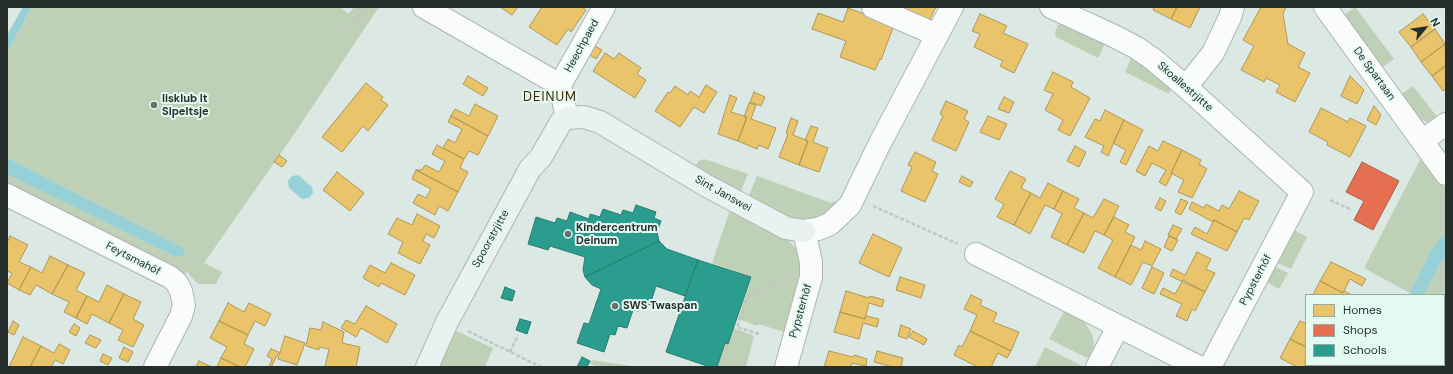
<!DOCTYPE html>
<meta charset="utf-8">
<style>
body{margin:0}
#map{position:relative;width:1453px;height:374px;overflow:hidden;background:#dbe8e3;font-family:"DM Sans",sans-serif}
canvas{display:block}
.frame{position:absolute;inset:0;border:8px solid #272f2c;pointer-events:none}
.legend{position:absolute;left:1305px;top:294px;width:140px;height:72px;box-sizing:border-box;background:#e3faf1;border:1px solid #98a9a2;margin:0;padding:5px 7px;list-style:none;font-size:12px;color:#272f2c}
.legend li{display:flex;align-items:center;gap:8px;height:20px}
.legend b{width:20px;border:1px solid #98a9a2}
.north{position:absolute;left:1405px;top:8px;width:40px;height:40px;-webkit-text-stroke:3px #e3faf1;paint-order:stroke;rotate:61deg;font-size:11px;font-weight:700;line-height:16px;text-align:center;color:#272f2c}
.north::after{content:'';display:block;margin:auto;width:14px;height:18px;background:#272f2c;clip-path:polygon(50% 0,100% 100%,50% 72%,0 100%)}
</style>
<div id="map">
<canvas width="1453" height="374"></canvas>
<div class="frame"></div>
<ul class="legend">
<li><b style="height:11px;background:#e9c46a"></b>Homes</li>
<li><b style="height:11px;background:#e76f51"></b>Shops</li>
<li><b style="height:11px;background:#2a9d8f"></b>Schools</li>
</ul>
<div class="north">N</div>
</div>
<script>
const ctx = document.querySelector('canvas').getContext('2d');
ctx.lineJoin = 'round';
function fillPath(path, color) { ctx.fillStyle = color; ctx.fill(path, 'evenodd'); }
const toPath = rows => new Path2D(rows.map(r => 'M' + r).join(''));
function stroke(path, color, width, dash) { ctx.strokeStyle = color; ctx.lineWidth = width; ctx.lineCap = dash ? 'butt' : 'round'; ctx.setLineDash(dash || []); ctx.stroke(path); }
function label(font, color, halo, rows, align = 'center') {
  ctx.font = font + ' "DM Sans",sans-serif'; ctx.lineWidth = 4; ctx.setLineDash([]); ctx.textBaseline = 'middle'; ctx.strokeStyle = halo; ctx.fillStyle = color; for (const [text, x, y, turn = 0] of rows) {
    ctx.save(); ctx.translate(x, y); ctx.rotate((+turn || 0) * Math.PI / 180); ctx.textAlign = isNaN(turn) ? turn : align; if (halo) ctx.strokeText(text, 0, 0); ctx.fillText(text, 0, 0); ctx.restore();
  }
}
fillPath(toPath([
 [32,7,340,7,349,14,354,7,379,7,288,143,204,263,222,272,216,284,198,284,187,272,184,275,169,265,7,183,7,174,174,256,184,248,7,158,7,52],
 [1355,7,1394,59,1381,68,1343,16],
 [1066,22,1106,41,1098,58,1056,37,1055,32,1058,25],
 [1132,56,1172,86,1169,94,1125,72],
 [1413,86,1438,118,1427,122,1420,119,1400,95],
 [1422,156,1446,189,1446,235,1431,250,1410,293,1364,268],
 [704,159,748,174,740,194,693,168,699,161],
 [757,176,831,203,835,201,842,204,824,217,806,221,786,218,748,198],
 [730,210,787,239,798,251,801,261,801,274,784,332,759,324,758,326,738,319,752,277,712,263],
 [1292,229,1307,237,1291,269,1275,262],
 [1446,256,1446,302,1444,304,1444,295,1424,295,1440,264],
 [1273,266,1288,273,1279,289,1265,281],
 [1065,310,1083,320,1092,334,1094,343,1091,360,1049,339],
 [734,328,754,336,746,367,717,367,725,343,728,344],
 [452,329,493,348,485,367,437,367],
 [1045,347,1084,367,1035,367],
 [592,360,637,367,598,367,589,363]
]), '#bed0b6');
fillPath(toPath([
 [23,7,32,7,7,52,7,35],
 [7,158,184,248,185,253,180,257,174,256,7,174],
 [298,175,312,187,313,193,309,198,302,199,289,188,288,181,292,176],
 [1444,235,1446,235,1446,256,1440,264,1424,295,1409,295,1431,250]
]), '#98d0d8');
const homes = toPath([
 [500,7,518,7,512,15,500,7],
 [542,7,582,7,586,10,571,32,568,29,557,45,529,27,542,7],
 [909,7,936,7,929,21,907,10,909,7],
 [1154,7,1177,7,1171,19,1153,10,1154,7],
 [1177,7,1200,7,1190,28,1171,19,1177,7],
 [1261,7,1286,7,1283,14,1288,44,1305,53,1298,67,1310,73,1295,102,1276,92,1280,85,1266,78,1264,82,1241,70,1254,46,1243,40,1261,7],
 [848,8,894,25,881,60,880,59,875,70,840,57,846,41,812,29,818,13,843,22,848,8],
 [980,14,1007,26,1003,33,1028,44,1014,73,1000,66,1003,61,974,47,980,34,972,31,980,14],
 [1423,14,1435,29,1411,47,1399,32,1423,14],
 [1435,29,1445,44,1421,62,1411,47,1435,29],
 [1445,44,1446,65,1432,76,1421,62,1445,44],
 [593,45,602,50,596,59,588,54,593,45],
 [605,53,614,59,619,53,641,68,637,74,646,80,635,98,593,71,605,53],
 [1446,66,1446,89,1443,91,1432,76,1446,66],
 [1053,72,1073,82,1071,87,1090,98,1070,136,1058,130,1063,120,1045,110,1053,94,1044,90,1053,72],
 [468,76,488,88,483,96,463,84,468,76],
 [1350,76,1364,90,1357,104,1341,96,1350,76],
 [366,83,383,97,381,100,388,105,368,131,363,126,342,152,322,137,366,83],
 [706,85,717,92,704,113,694,107,680,127,655,111,668,92,670,93,675,86,688,95,690,91,699,97,706,85],
 [754,92,765,97,761,106,750,102,754,92],
 [730,95,737,98,731,112,747,117,738,141,718,134,730,95],
 [1004,97,1014,102,1009,113,998,109,1004,97],
 [946,101,968,111,964,119,969,122,956,151,932,140,943,116,940,114,946,101],
 [749,103,756,105,751,119,776,128,768,149,759,145,757,149,738,141,747,117,744,117,749,103],
 [475,104,498,116,488,136,451,116,455,109,469,116,475,104],
 [1374,106,1381,115,1376,125,1367,120,1374,106],
 [1321,108,1348,122,1350,118,1366,126,1350,157,1327,145,1328,142,1309,132,1321,108],
 [1105,110,1124,120,1108,156,1101,152,1104,146,1085,137,1095,119,1100,121,1105,110],
 [451,116,488,136,478,155,469,151,464,159,443,148,448,139,455,143,462,129,448,122,451,116],
 [988,116,1007,124,999,140,980,132,988,116],
 [791,118,798,121,793,135,808,141,799,165,779,157,788,134,786,133,791,118],
 [1124,120,1143,130,1126,165,1120,162,1126,150,1113,143,1124,120],
 [811,126,818,128,813,142,828,148,819,172,799,165,808,141,805,140,811,126],
 [1163,141,1182,150,1171,173,1172,174,1166,186,1159,182,1166,170,1152,163,1145,176,1136,171,1149,146,1158,151,1163,141],
 [437,145,464,159,460,168,468,172,458,192,416,170,422,170,425,165,439,172,445,161,432,154,437,145],
 [1075,146,1086,152,1079,167,1067,161,1075,146],
 [1182,150,1201,160,1199,164,1207,169,1192,198,1178,192,1184,180,1171,173,1182,150],
 [915,152,936,162,932,171,938,174,925,202,901,191,912,167,908,165,915,152],
 [279,155,287,161,282,167,274,162,279,155],
 [416,170,458,192,448,211,439,206,435,215,413,203,418,194,426,198,431,189,412,179,416,170],
 [1010,171,1026,179,1021,188,1031,193,1014,225,997,217,1004,204,995,199,1010,171],
 [337,172,364,193,350,211,323,190,337,172],
 [962,176,973,182,970,187,959,182,962,176],
 [1048,183,1063,191,1054,209,1045,205,1030,234,1014,225,1031,193,1040,198,1048,183],
 [1063,191,1079,199,1074,208,1084,213,1067,245,1051,237,1062,214,1054,209,1063,191],
 [1239,191,1259,201,1249,220,1244,218,1237,232,1214,220,1213,222,1189,209,1192,202,1204,208,1206,204,1219,211,1222,205,1229,209,1239,191],
 [1160,198,1166,201,1161,211,1155,208,1160,198],
 [1104,199,1119,206,1104,235,1095,231,1084,253,1067,245,1084,213,1093,218,1104,199],
 [1181,199,1188,202,1181,215,1175,212,1181,199],
 [417,214,440,226,434,238,426,234,423,241,430,245,420,264,398,253,403,242,388,234,397,218,412,225,417,214],
 [1114,217,1129,225,1125,232,1135,237,1115,277,1098,268,1113,240,1104,235,1114,217],
 [1214,220,1237,232,1227,251,1191,234,1195,227,1207,234,1214,220],
 [1173,225,1182,229,1176,239,1168,235,1173,225],
 [873,234,902,248,889,277,859,263,873,234],
 [10,236,28,245,19,262,31,267,19,290,7,283,12,273,7,271,7,243,10,236],
 [1169,236,1178,240,1172,251,1164,247,1169,236],
 [1145,241,1161,249,1152,266,1143,262,1131,285,1115,277,1131,245,1141,250,1145,241],
 [1197,252,1211,259,1206,269,1215,273,1205,292,1170,276,1173,269,1185,275,1197,252],
 [50,256,68,265,52,294,36,285,30,295,19,290,31,267,42,273,50,256],
 [1331,262,1366,279,1362,286,1350,279,1343,293,1320,281,1331,262],
 [391,263,415,275,405,295,381,283,379,287,363,278,370,265,385,273,391,263],
 [68,265,85,273,76,290,87,296,76,318,64,312,69,302,52,294,68,265],
 [1152,267,1164,273,1154,294,1142,288,1152,267],
 [900,277,925,285,921,298,896,290,900,277],
 [1183,280,1205,292,1195,311,1192,309,1187,321,1176,316,1182,304,1160,294,1163,288,1175,294,1183,280],
 [1320,281,1343,293,1344,291,1352,295,1313,295,1320,281],
 [107,285,124,294,109,323,92,314,87,324,76,318,87,296,99,302,107,285],
 [846,291,869,298,870,296,884,300,882,307,869,303,865,319,840,312,846,291],
 [124,294,141,302,133,319,144,325,133,347,118,340,123,330,109,323,124,294],
 [971,295,982,300,980,305,997,313,993,322,1019,332,1011,351,970,331,977,315,964,309,971,295],
 [228,303,244,312,249,303,271,314,265,326,255,321,248,335,219,321,228,303],
 [366,306,397,324,387,343,361,328,356,337,341,328,346,320,355,324,366,306],
 [840,312,865,319,866,316,879,319,877,327,863,323,859,339,834,332,840,312],
 [13,321,19,325,14,335,8,332,13,321],
 [219,321,248,335,244,344,254,349,245,367,240,367,221,358,227,347,210,338,219,321],
 [1300,321,1305,323,1306,322,1306,347,1290,339,1300,321],
 [323,322,344,332,342,343,360,347,356,367,325,367,329,349,319,347,319,350,306,346,310,328,321,330,323,322],
 [74,324,80,328,76,336,69,332,74,324],
 [901,325,911,329,907,339,898,336,901,325],
 [913,331,927,339,924,345,909,337,913,331],
 [970,331,1011,351,1007,358,998,353,991,367,978,367,954,355,959,345,962,347,970,331],
 [90,335,101,340,96,348,85,343,90,335],
 [285,336,305,343,297,365,278,359,285,336],
 [23,337,41,346,30,367,9,367,23,337],
 [1290,339,1306,347,1305,367,1297,367,1280,358,1290,339],
 [59,344,70,350,63,364,55,360,51,367,30,367,41,346,54,353,59,344],
 [124,347,133,352,128,362,119,358,124,347],
 [271,349,279,352,271,367,269,367,272,359,267,356,271,349],
 [829,351,853,357,854,355,867,359,866,366,852,363,851,367,824,367,829,351],
 [877,351,903,358,901,367,893,367,874,362,877,351],
 [103,354,112,358,108,365,100,361,103,354],
 [221,358,240,367,217,367,221,358],
 [199,361,212,367,196,367,199,361]
]);
fillPath(homes, '#e9c46a');
stroke(homes, '#af9757', 1);
const shops = toPath([
 [1362,162,1399,181,1373,230,1354,220,1364,201,1346,192,1362,162]
]);
fillPath(shops, '#e76f51');
stroke(shops, '#ad5c46', 1);
const schools = toPath([
 [636,205,656,212,654,218,661,221,657,232,659,241,585,277,583,270,585,257,550,246,548,250,528,244,536,217,555,223,557,218,567,221,570,212,589,219,590,214,600,217,603,209,621,215,623,210,633,213,636,205],
 [659,241,667,249,698,260,685,296,656,286,650,305,642,302,639,311,633,310,627,328,618,326,615,335,610,334,604,352,577,343,584,323,589,324,601,289,592,285,585,277,659,241],
 [698,260,751,277,728,344,725,343,717,367,710,367,666,352,698,260],
 [505,287,515,291,512,301,501,298,505,287],
 [520,319,531,322,527,334,516,330,520,319],
 [582,357,590,361,587,367,577,367,582,357]
]);
fillPath(schools, '#2a9d8f');
stroke(schools, '#297c71', 1);
const street = toPath([
 [424,7,560,85,567,118],
 [873,7,937,35],
 [1051,7,1114,36,1137,48,1154,60,1186,87,1302,192,1210,367],
 [1325,7,1446,174],
 [560,85,604,7],
 [1186,87,1213,53,1230,17,1233,7],
 [1422,141,1446,124],
 [7,195,170,277,177,283,181,291,184,305,181,316,155,367],
 [976,254,1199,367],
 [1444,316,1446,314],
 [786,367,811,277,811,262,804,231,818,229,830,224,850,205,880,143,952,7],
 [1097,367,1118,327],
 [1415,367,1416,365]
]);
const secondary = toPath([
 [427,367,447,322,530,169,541,157,561,122,567,118,584,117,600,122,707,186,786,228,804,231]
]);
stroke(street, '#acb5b2', 24);
stroke(secondary, '#acb5b2', 24);
stroke(toPath([
 [342,27,356,20,367,7],
 [1330,200,1352,210],
 [873,206,958,244],
 [468,331,541,367],
 [759,334,737,327,747,296,773,287,788,274],
 [510,352,518,335],
 [1444,354,1446,356]
]), '#c1c6c4', 2.5, [4, 2]);
stroke(street, '#fafcfb', 22);
stroke(secondary, '#eaf2f1', 22);
for (const [x, y, r, color] of [
 [154,105,4,"#66706c"],
 [568,234,4,"#66706c"],
 [615,306,4,"#66706c"]
]) { const dot = new Path2D(); dot.arc(x, y, r, 0, 2 * Math.PI); ctx.fillStyle = color; ctx.fill(dot); stroke(dot, '#e3faf1', 1.5); }
label('11px', '#272f2c', '#e3faf1', [
 ["Heechpaed",582,46,-61],
 ["De Spartaan",1374,74,54],
 ["Skoallestrjitte",1185,87,41],
 ["Sint Janswei",723,194,29],
 ["Spoorstrjitte",491,239,-61],
 ["Feytsmahôf",133,259,27],
 ["Pypsterhôf",1256,280,-62],
 ["Pypsterhôf",801,311,-74]
]);
label('bold 11px', '#272f2c', '#e3faf1', [
 ["Iisklub It",162,99],
 ["Sipeltsje",162,112],
 ["Kindercentrum",576,228],
 ["Deinum",576,241],
 ["SWS Twaspan",623,306]
], 'left');
ctx.letterSpacing = '1px';
label('13px', '#412805', '#e3faf1', [
 ["DEINUM",550,98]
]);
ctx.letterSpacing = '0px';
</script>
